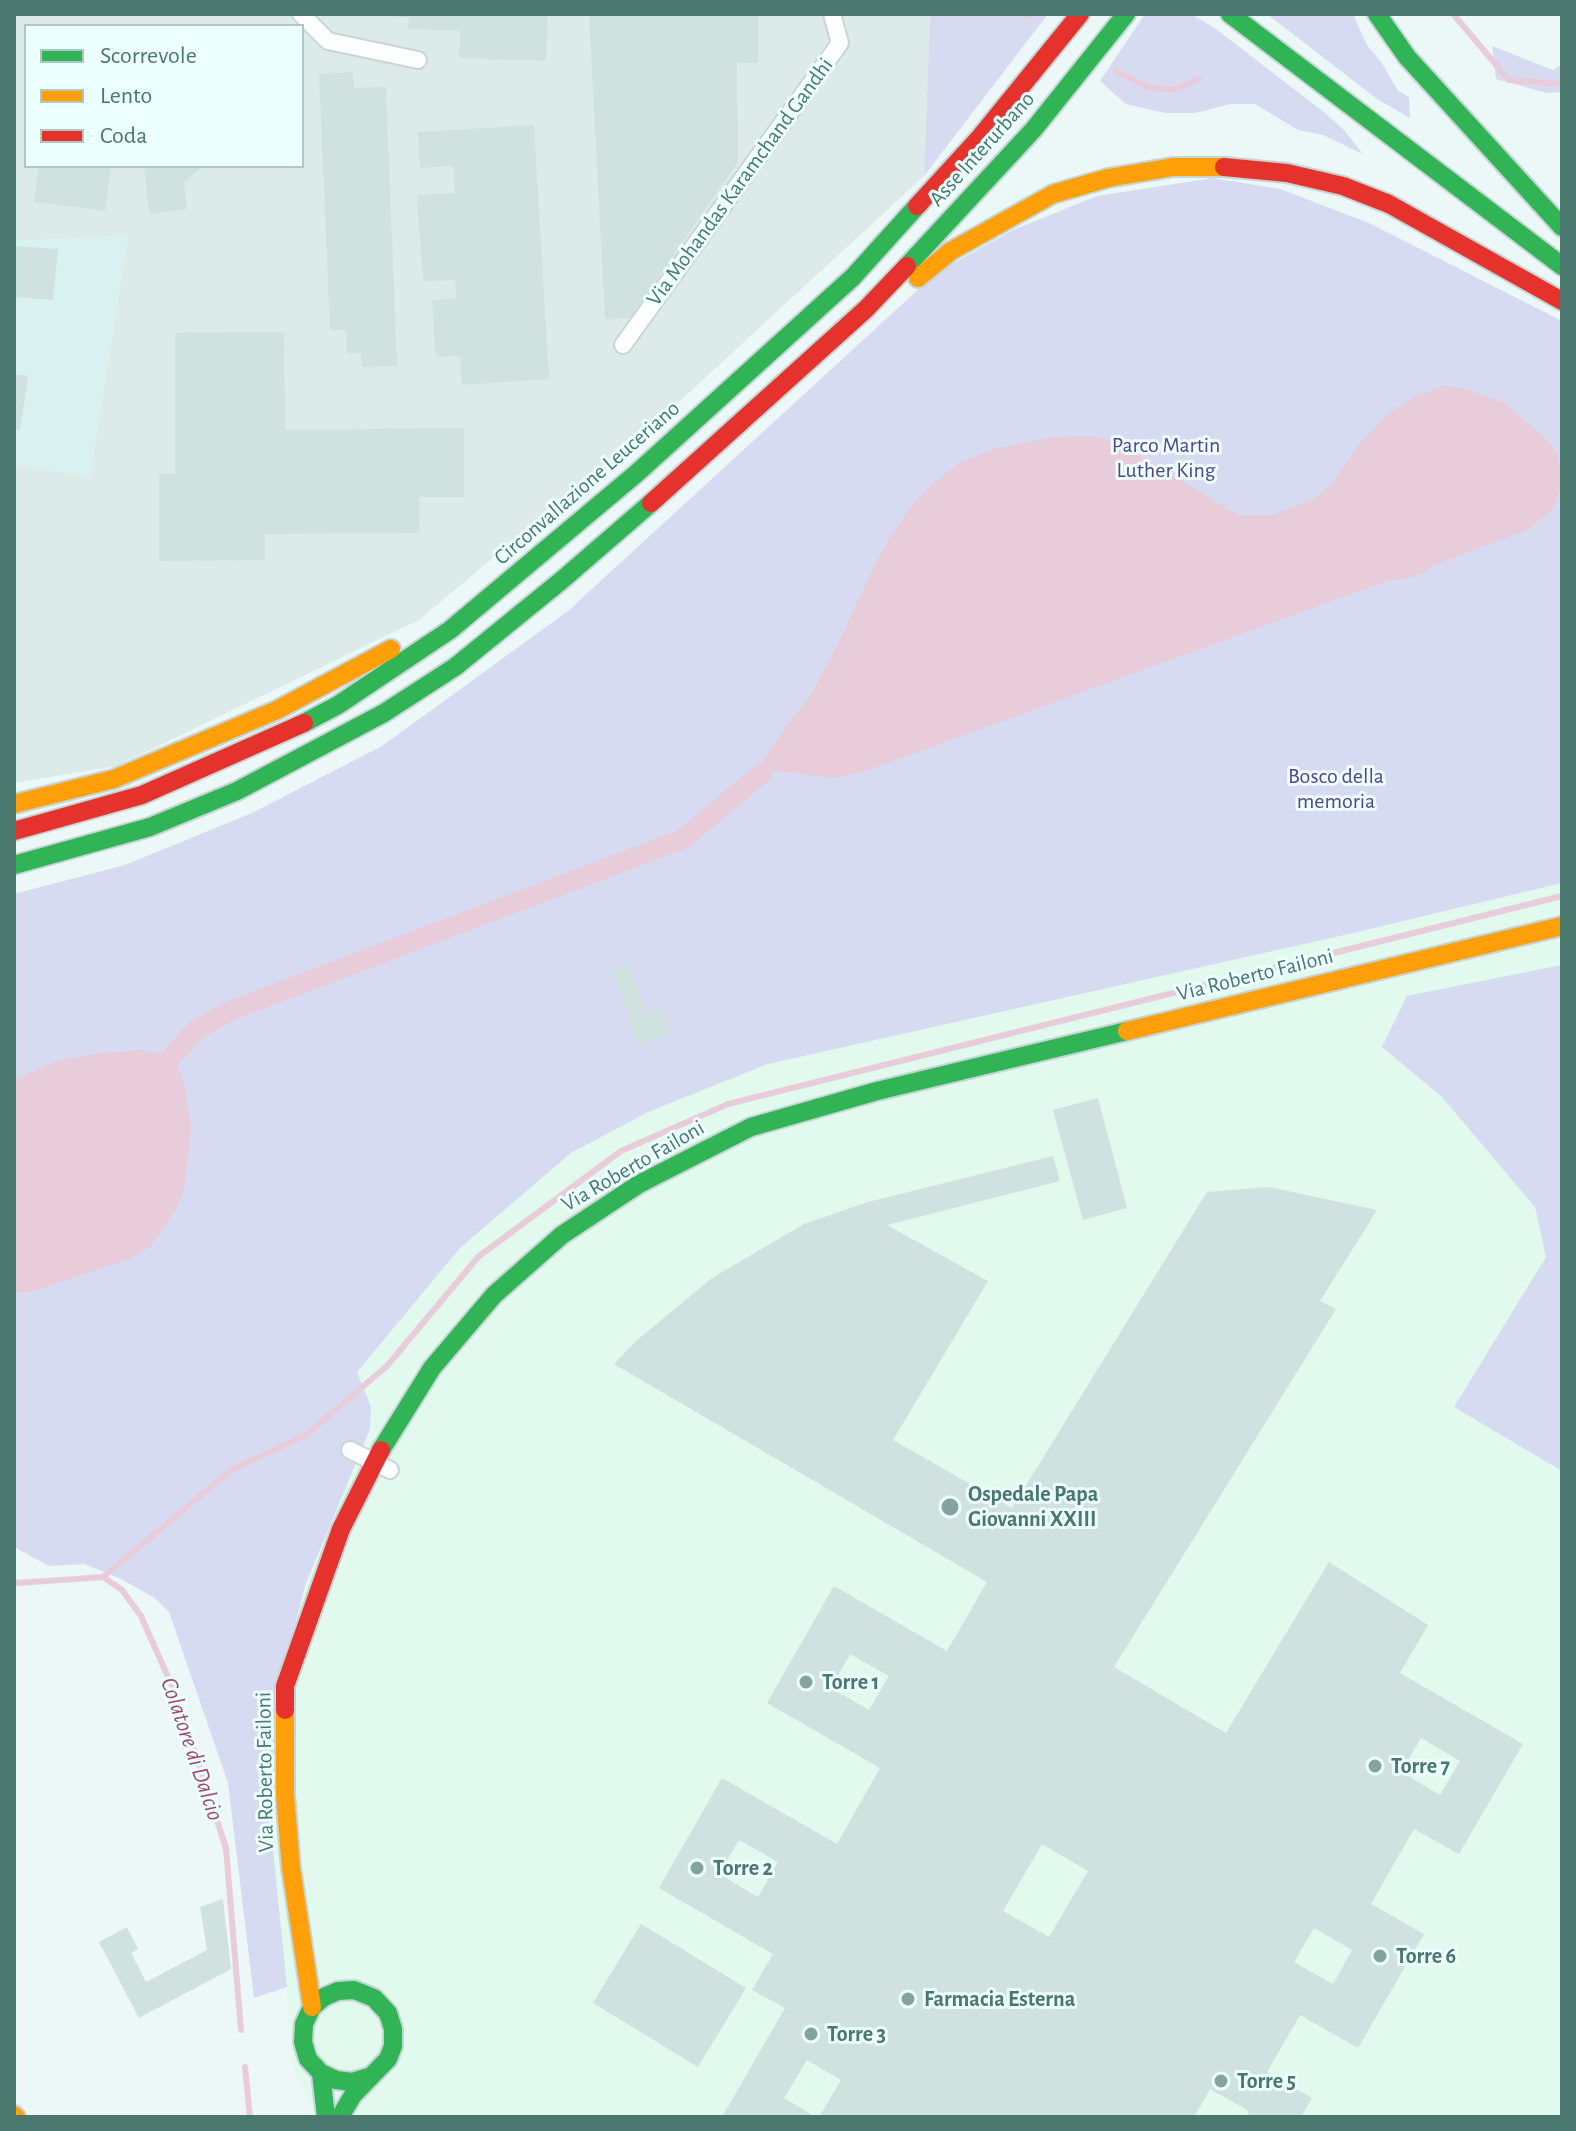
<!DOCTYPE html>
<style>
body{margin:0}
#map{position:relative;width:1576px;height:2131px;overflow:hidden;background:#ecf7f8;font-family:"Alegreya Sans",sans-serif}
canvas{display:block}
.frame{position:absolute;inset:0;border:16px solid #4a776e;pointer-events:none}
.legend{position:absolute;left:24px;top:24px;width:280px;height:144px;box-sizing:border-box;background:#edfeff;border:2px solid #acc8c5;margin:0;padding:10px 14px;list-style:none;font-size:24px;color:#4a776e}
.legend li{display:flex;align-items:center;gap:16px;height:40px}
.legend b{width:40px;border:2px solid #acc8c5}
</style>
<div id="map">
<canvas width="1576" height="2131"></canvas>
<div class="frame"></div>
<ul class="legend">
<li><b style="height:10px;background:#30b455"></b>Scorrevole</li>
<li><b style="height:10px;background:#ff9f0a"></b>Lento</li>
<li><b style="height:10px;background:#e5322d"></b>Coda</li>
</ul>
</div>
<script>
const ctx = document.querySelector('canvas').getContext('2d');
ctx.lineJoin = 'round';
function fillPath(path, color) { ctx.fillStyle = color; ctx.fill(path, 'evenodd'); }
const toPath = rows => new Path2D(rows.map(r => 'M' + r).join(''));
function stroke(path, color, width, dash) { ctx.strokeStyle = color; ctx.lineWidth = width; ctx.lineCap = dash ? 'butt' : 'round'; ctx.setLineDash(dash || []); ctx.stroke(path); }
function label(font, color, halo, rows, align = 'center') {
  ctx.font = font + ' "Alegreya Sans",sans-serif'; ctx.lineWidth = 6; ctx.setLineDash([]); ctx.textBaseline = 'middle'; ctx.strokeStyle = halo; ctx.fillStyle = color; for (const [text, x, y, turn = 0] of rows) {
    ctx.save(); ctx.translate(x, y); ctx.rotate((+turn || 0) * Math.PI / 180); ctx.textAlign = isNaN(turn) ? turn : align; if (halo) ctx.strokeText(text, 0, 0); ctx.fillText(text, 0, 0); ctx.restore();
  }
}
fillPath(toPath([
 [128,236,90,477,14,464,14,241]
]), '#d9f1f1');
fillPath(toPath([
 [14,14,930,14,924,176,680,401,419,620,117,766,14,783,14,464,90,477,128,236,14,241],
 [26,26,302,26,302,166,26,166]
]), '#dcebe9');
fillPath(toPath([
 [1562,883,1562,2117,317,2117,294,2071,272,1840,275,1700,306,1584,371,1407,356,1372,460,1248,571,1153,648,1112,768,1064,1349,934]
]), '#e2f9ed');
fillPath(toPath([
 [930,14,1048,14,924,176],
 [1145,14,1191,14,1216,29,1325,113,1344,130,1363,154,1323,135,1298,130,1255,104,1230,104,1195,113,1165,113,1126,104,1100,81],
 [1267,14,1353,14,1367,45,1381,62,1398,91,1409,97,1410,118,1377,99],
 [1492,46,1553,70,1562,65,1562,92,1547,93,1496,79],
 [1213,178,1280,189,1369,223,1562,321,1562,883,1349,934,768,1064,648,1112,571,1153,460,1248,357,1372,371,1407,370,1429,306,1583,275,1700,272,1840,287,1987,254,1998,228,1783,169,1612,155,1598,119,1578,84,1564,49,1566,14,1547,14,894,125,865,252,813,382,746,568,611,936,273,1013,230,1097,196],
 [1562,965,1562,1471,1454,1407,1546,1257,1535,1207,1442,1097,1382,1047,1407,996]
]), '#d7dbf1');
fillPath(toPath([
 [1443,386,1463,388,1504,403,1543,436,1558,454,1561,485,1555,504,1549,513,1525,531,1434,565,1422,573,1406,579,1390,580,863,772,833,778,777,771,762,773,763,761,788,723,809,698,837,646,876,562,890,537,911,506,936,481,961,462,994,449,1053,437,1093,436,1121,444,1238,515,1272,515,1314,499,1332,484,1356,448,1386,415,1414,397],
 [144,1050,171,1057,178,1067,185,1086,191,1127,184,1191,177,1207,150,1247,132,1258,35,1291,14,1293,14,1080,59,1060,101,1053]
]), '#e8ccda');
stroke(toPath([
 [1026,14,1028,16],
 [1453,14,1509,80,1562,84],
 [1116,71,1150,88,1174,90,1199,79],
 [103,1577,231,1470,306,1435,387,1366,478,1257,621,1151,728,1104,1562,896],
 [14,1581,18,1583,103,1577,122,1590,141,1616,176,1695,226,1848,241,2030],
 [245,2067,250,2117]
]), '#e8ccda', 6);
stroke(toPath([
 [171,1057,196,1030,232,1010,683,839,762,773]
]), '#e8ccda', 20);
fillPath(toPath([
 [395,14,548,14,546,61,459,58,460,31,408,29,409,17,395,17],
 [589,14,758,14,758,63,737,63,738,162,630,318,605,319],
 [353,72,354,88,386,87,397,366,362,367,361,353,347,354,346,330,330,330,319,74],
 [534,125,549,379,462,385,460,356,436,357,432,300,456,298,455,280,423,281,417,195,455,193,453,166,420,168,418,132],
 [39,166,111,166,105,211,34,202],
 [144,166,203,166,184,182,187,209,149,214],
 [16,246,58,249,53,300,14,297],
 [284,332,285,430,464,428,464,497,419,497,420,533,265,534,265,560,159,561,159,474,175,474,175,333],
 [14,374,28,376,20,430,14,430],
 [630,964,646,1014,662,1009,670,1034,638,1045,613,969],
 [1098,1098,1127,1208,1083,1220,1053,1110],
 [1053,1156,1060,1181,887,1225,988,1281,893,1440,1012,1508,1207,1192,1269,1187,1377,1210,1320,1301,1336,1309,1114,1667,1226,1733,1329,1562,1428,1625,1400,1673,1523,1744,1459,1854,1414,1829,1371,1904,1424,1934,1358,2048,1300,2015,1267,2072,1312,2098,1301,2117,1246,2117,1249,2111,1210,2089,1194,2117,819,2117,841,2080,807,2060,784,2098,816,2117,722,2117,785,2008,752,1990,773,1954,659,1888,722,1778,837,1844,880,1768,767,1703,834,1586,947,1651,987,1582,614,1364,636,1341,712,1278,804,1224,868,1202],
 [850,1654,889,1676,869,1710,831,1688],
 [1421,1738,1460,1761,1440,1795,1401,1772],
 [739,1840,778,1862,758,1897,719,1874],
 [1042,1844,1088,1871,1049,1937,1003,1911],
 [1314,1928,1352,1950,1333,1984,1294,1962],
 [223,1899,231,1969,139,2018,99,1942,127,1927,138,1949,131,1953,146,1982,207,1950,200,1907],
 [641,1924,746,1988,698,2067,593,2003]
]), '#d0e2e0');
const street = toPath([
 [301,14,328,41,418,60],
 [623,345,840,43,832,14],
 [350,1450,390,1470]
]);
const fast = toPath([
 [1230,14,1562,266],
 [1377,14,1407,57,1562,227],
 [907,266,1034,129,1126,14],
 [304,723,338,705,450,630,637,473,853,277,917,206],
 [14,865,150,827,237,791,384,713,455,667,562,580,651,503],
 [381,1450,432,1368,494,1295,562,1235,639,1184,751,1127,877,1091,1127,1031],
 [321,2073,326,2117],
 [340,2117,353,2095,388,2059,393,2046,393,2029,388,2013,374,1998,354,1990,338,1991,324,1997,312,2007,304,2024,303,2042,308,2059,321,2073,336,2080,352,2082,368,2077]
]);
const slow = toPath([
 [918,278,951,251,1053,194,1108,178,1173,167,1224,167],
 [14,804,114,779,277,710,391,649],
 [1127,1031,1562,926],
 [285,1710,285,1794,291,1868,312,2007],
 [14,2115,16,2117]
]);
const jam = toPath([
 [1224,167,1287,173,1343,186,1389,204,1562,301],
 [917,206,981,136,1080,14],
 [651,503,866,309,907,266],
 [14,831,142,795,304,723],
 [285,1710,285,1686,341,1529,381,1450]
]);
stroke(street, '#c9d5d5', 20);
stroke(fast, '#c5d4d4', 22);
stroke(slow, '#c5d4d4', 22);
stroke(jam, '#c5d4d4', 22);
stroke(street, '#fcfefe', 16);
stroke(fast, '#30b455', 18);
stroke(slow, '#ff9f0a', 18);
stroke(jam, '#e5322d', 18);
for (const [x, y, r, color] of [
 [950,1507,10,"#83a49e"],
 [806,1682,8,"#83a49e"],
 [1375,1766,8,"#83a49e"],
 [697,1868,8,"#83a49e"],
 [1380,1956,8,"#83a49e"],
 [908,1999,8,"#83a49e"],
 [811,2034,8,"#83a49e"],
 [1221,2081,8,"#83a49e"]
]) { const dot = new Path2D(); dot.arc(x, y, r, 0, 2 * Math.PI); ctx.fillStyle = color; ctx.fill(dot); stroke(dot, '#edfeff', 3); }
label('22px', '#4a776e', '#edfeff', [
 ["Asse Interurbano",982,149,-48],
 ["Via Mohandas Karamchand Gandhi",740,182,-54],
 ["Circonvallazione Leuceriano",587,483,-41],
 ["Via Roberto Failoni",1255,975,-14],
 ["Via Roberto Failoni",633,1166,-30],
 ["Via Roberto Failoni",265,1772,-91]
]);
label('22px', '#51478a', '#edfeff', [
 ["Parco Martin",1166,445],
 ["Luther King",1166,470],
 ["Bosco della",1336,776],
 ["memoria",1336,801]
]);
label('bold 22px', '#4a776e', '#edfeff', [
 ["Ospedale Papa",968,1494],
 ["Giovanni XXIII",968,1519],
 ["Torre 1",822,1682],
 ["Torre 7",1391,1766],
 ["Torre 2",713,1868],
 ["Torre 6",1396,1956],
 ["Farmacia Esterna",924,1999],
 ["Torre 3",827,2034],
 ["Torre 5",1237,2081]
], 'left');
label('italic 24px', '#a14c6d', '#edfeff', [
 ["Colatore di Dalcio",192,1749,71]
]);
</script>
